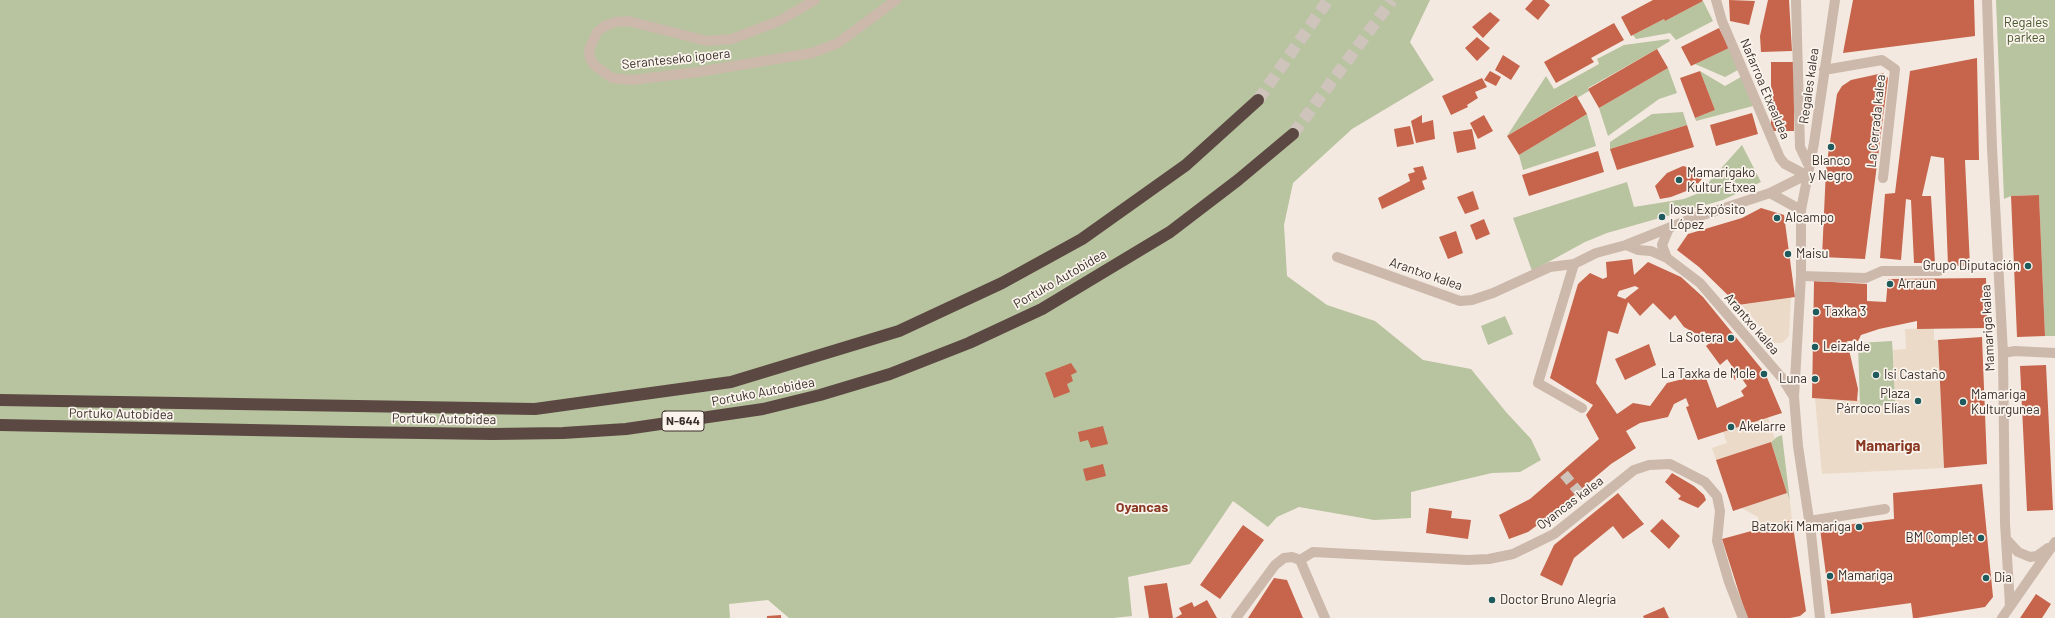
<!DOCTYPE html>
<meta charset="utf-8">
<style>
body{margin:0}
canvas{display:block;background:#f3e9e0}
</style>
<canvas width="2055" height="618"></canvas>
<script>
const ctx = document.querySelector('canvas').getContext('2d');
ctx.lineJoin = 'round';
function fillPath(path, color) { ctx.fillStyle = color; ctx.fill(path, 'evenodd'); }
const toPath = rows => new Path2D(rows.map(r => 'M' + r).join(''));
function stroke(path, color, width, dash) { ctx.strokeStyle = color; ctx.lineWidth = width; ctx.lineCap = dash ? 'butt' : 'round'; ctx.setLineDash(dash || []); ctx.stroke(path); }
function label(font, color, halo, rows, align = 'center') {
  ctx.font = font + ' Barlow,sans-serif'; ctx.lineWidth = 3.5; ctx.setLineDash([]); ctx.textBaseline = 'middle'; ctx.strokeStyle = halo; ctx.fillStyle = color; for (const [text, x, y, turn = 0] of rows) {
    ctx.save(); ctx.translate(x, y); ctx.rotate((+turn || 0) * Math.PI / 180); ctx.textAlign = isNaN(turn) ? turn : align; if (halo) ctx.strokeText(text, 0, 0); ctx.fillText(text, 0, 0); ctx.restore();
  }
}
fillPath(toPath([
 [0,0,1430,0,1410,42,1434,80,1352,129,1293,183,1284,225,1287,276,1327,305,1375,321,1423,360,1471,369,1506,412,1531,439,1541,460,1520,472,1492,473,1411,492,1411,518,1374,520,1299,507,1277,517,1268,527,1233,501,1190,564,1128,577,1132,616,1113,618,789,618,768,600,729,604,730,618,0,618],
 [1996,0,2055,0,2055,336,2045,336,2039,195,2011,196,2004,199],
 [1703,1,1713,21,1676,40,1670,33,1636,39,1633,35,1664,19,1665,21],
 [1669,39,1670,41,1657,49,1588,88,1589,91,1577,98,1575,95,1507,136,1546,76,1554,89,1599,64,1597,59,1624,45],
 [1729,48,1738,70,1725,77,1695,64],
 [1668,68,1677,93,1659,99,1608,136,1599,108],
 [1700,71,1725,86,1741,77,1753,106,1696,121,1695,118,1715,110],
 [1683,112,1687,125,1610,149,1610,142,1652,114],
 [1587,114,1596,146,1523,170,1519,155],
 [1742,145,1761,182,1723,200,1607,233,1585,242,1532,271,1513,218,1627,182,1634,207,1684,199,1699,193],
 [1505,316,1513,334,1488,345,1481,326],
 [1892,341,1896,405,1860,407,1858,343],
 [1782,435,1790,502,1771,442,1777,437]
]), '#b8c39f');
fillPath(toPath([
 [1791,297,1789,336,1782,343,1774,343,1742,305],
 [1934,328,1934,340,1938,340,1944,468,1822,474,1815,398,1860,400,1861,407,1895,405,1893,350,1906,349,1905,329],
 [1768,417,1775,439,1771,442,1716,460,1712,448,1727,443,1723,432],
 [1787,493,1790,502,1792,520,1761,529,1758,517,1741,508]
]), '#ebdac7');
fillPath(toPath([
 [1533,0,1544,0,1550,5,1538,20,1525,9],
 [1653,0,1702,0,1703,1,1665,21,1664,19,1631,36,1621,17],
 [1729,0,1755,1,1749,25,1730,21],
 [1768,0,1789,0,1792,51,1761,52,1760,36],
 [1853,0,1974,0,1975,36,1843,53],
 [1490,12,1500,20,1483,38,1472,27],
 [1614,23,1624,40,1591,58,1594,62,1556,83,1544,62],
 [1719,28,1729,48,1691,66,1681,47],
 [1477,37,1490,48,1477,61,1465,48],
 [1657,49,1668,68,1599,108,1588,89],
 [1503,55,1520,66,1511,80,1495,70],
 [1977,58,1979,160,1965,160,1970,266,1948,266,1944,158,1931,156,1922,196,1931,196,1935,263,1914,263,1911,200,1906,199,1901,260,1880,258,1885,194,1895,193,1910,71],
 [1771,62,1794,62,1794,131,1771,131],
 [1490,71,1501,77,1496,86,1484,80],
 [1700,71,1715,110,1695,118,1680,78],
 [1883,73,1888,78,1865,259,1822,257,1826,169,1837,94,1842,86,1851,80],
 [1482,78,1487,87,1475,92,1478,98,1467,105,1468,107,1451,115,1442,96],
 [1576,95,1587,114,1519,155,1507,136],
 [1752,113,1758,134,1716,146,1710,125],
 [1422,115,1422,123,1433,120,1435,139,1416,143,1411,121],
 [1484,115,1493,131,1478,139,1470,123],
 [1687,125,1694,147,1617,170,1610,149],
 [1410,126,1414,144,1397,147,1394,129],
 [1472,129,1476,149,1457,153,1453,132],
 [1598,151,1604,172,1529,196,1522,175],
 [1423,166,1427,179,1422,181,1425,189,1382,209,1378,198,1410,181,1408,174,1415,172,1413,168],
 [1683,166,1699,170,1702,179,1694,188,1671,197,1660,199,1655,186,1667,173],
 [1473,191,1479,209,1465,214,1457,197],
 [2039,195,2045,336,2017,337,2011,196],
 [1761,208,1784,215,1795,297,1738,305,1699,267,1677,250,1688,234,1742,218],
 [1484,219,1490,234,1476,240,1470,225],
 [1456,231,1463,253,1448,259,1439,237],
 [1632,259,1634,275,1648,262,1681,277,1703,297,1765,373,1782,413,1698,440,1686,407,1689,406,1686,398,1674,404,1668,417,1640,423,1626,431,1636,448,1611,464,1547,518,1528,532,1509,539,1499,515,1530,499,1599,439,1586,415,1593,405,1550,378,1578,284,1590,273,1603,279,1607,277,1606,262],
 [1635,286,1639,288,1625,299,1617,296,1619,291],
 [1628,302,1640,316,1653,303,1670,320,1675,315,1684,327,1700,336,1704,331,1712,341,1706,346,1720,365,1727,359,1734,369,1730,373,1735,380,1740,376,1747,386,1741,391,1744,396,1717,408,1703,370,1679,380,1667,383,1650,406,1633,403,1617,414,1596,383,1608,331,1618,334],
 [1986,278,1987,328,1917,329,1917,321,1879,329,1861,335,1858,341,1847,341,1858,389,1857,401,1812,398,1814,281,1867,284,1867,301,1886,302,1888,279],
 [1982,337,1987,464,1944,468,1938,340],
 [1649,344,1656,365,1625,380,1615,359],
 [1071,363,1077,372,1071,375,1073,381,1067,384,1070,392,1054,398,1045,373],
 [2046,365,2053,510,2027,511,2020,366],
 [1103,426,1108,444,1091,448,1088,440,1080,442,1078,432],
 [1771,442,1787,493,1733,511,1716,460],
 [1103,464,1106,476,1086,481,1083,469],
 [1672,473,1694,486,1704,495,1706,500,1698,508,1678,499,1681,496,1665,482],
 [1982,484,1993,597,1985,607,1917,618,1913,618,1911,603,1831,614,1820,528,1894,519,1893,493],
 [1618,493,1644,524,1623,539,1613,526,1574,558,1562,586,1540,575,1554,545],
 [1429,508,1452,511,1451,518,1471,520,1468,539,1426,533],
 [1662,519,1680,536,1669,549,1650,531],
 [1792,520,1806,611,1800,616,1790,618,1747,618,1722,539],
 [1243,525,1264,540,1220,599,1200,585],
 [1274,578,1287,580,1303,618,1248,618],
 [1167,583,1173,618,1149,618,1144,586],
 [2036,594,2051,604,2042,618,2020,618],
 [1207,600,1217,618,1175,618,1182,614,1179,608,1192,602,1194,607],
 [1664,607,1669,618,1644,618,1643,616],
 [781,615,781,618,767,618,767,616]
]), '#c6654b');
stroke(toPath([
 [1564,474,1583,497]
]), '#cec4bc', 10, [10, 5]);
stroke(toPath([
 [1258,100,1328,0],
 [1293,134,1392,0]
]), '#cec4bc', 12, [12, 6]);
stroke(toPath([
 [1801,276,1866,278,1882,271,1939,271],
 [2003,353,2015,351,2055,353]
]), '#ccb9ab', 10);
stroke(toPath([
 [815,0,779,21,732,39,707,41,628,21,615,22,605,26,597,32,589,50,590,58,594,65,612,78,632,80,698,72,812,53,838,43,896,0],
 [1716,0,1722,21,1780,158,1785,164,1806,175],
 [1796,0,1800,147,1809,166],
 [1987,0,1992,148,2003,353,2005,523,2010,606],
 [1824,70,1882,60,1895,69,1883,178],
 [1770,193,1801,210],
 [1626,245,1638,250,1651,251,1667,258,1700,283,1782,378,1794,397],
 [1337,257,1460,301,1472,300,1493,293,1550,267,1574,264],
 [1667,258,1662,245,1669,228],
 [1582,408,1538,383,1574,264,1596,253,1626,245,1691,219,1770,193,1806,175],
 [1809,521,1885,509],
 [2006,539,2018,552,2030,557,2037,556,2048,548],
 [1300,560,1313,552,1467,560,1489,559,1513,554,1554,534,1634,470,1649,465,1670,464,1705,482,1717,496,1720,511,1717,541,1729,582,1743,618],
 [1300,560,1325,618],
 [1236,618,1275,565,1284,558,1292,557,1300,560],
 [1820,618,1811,533,1798,446,1794,397,1801,276,1801,210,1814,143,1835,0],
 [2002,618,2055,542]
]), '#ccb9ab', 10);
stroke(toPath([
 [0,400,535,409,731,382,899,331,1002,283,1082,239,1186,165,1258,100],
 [0,425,351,432,493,434,563,433,626,429,763,409,820,395,890,374,969,343,1042,309,1170,232,1238,180,1293,134]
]), '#5b4842', 12);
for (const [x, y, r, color] of [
 [1831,147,4,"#1f5a5c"],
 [1679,180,4,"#1f5a5c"],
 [1662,217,4,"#1f5a5c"],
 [1777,218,4,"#1f5a5c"],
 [1788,254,4,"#1f5a5c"],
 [2028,266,4,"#1f5a5c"],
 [1890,284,4,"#1f5a5c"],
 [1816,312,4,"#1f5a5c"],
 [1731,338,4,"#1f5a5c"],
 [1815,347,4,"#1f5a5c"],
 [1764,374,4,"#1f5a5c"],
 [1876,375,4,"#1f5a5c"],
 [1815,379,4,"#1f5a5c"],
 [1918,401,4,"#1f5a5c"],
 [1963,402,4,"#1f5a5c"],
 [1731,427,4,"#1f5a5c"],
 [1859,527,4,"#1f5a5c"],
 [1981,538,4,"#1f5a5c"],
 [1830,576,4,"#1f5a5c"],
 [1986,578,4,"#1f5a5c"],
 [1492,600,4,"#1f5a5c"]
]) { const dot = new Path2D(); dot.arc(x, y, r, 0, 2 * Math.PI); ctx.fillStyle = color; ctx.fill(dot); stroke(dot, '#faf4ed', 1.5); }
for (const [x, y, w] of [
 [683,421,42]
]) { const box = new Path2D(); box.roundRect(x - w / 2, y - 10, w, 20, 3); ctx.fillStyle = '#faf4ed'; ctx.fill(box); stroke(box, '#3a2f2a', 1); }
label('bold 12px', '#3a2f2a', null, [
 ["N-644",683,421]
]);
label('13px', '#4a582e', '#faf4ed', [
 ["Regales",2026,23],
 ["parkea",2026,38]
]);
label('13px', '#3a2f2a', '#faf4ed', [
 ["Seranteseko igoera",676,59,-6],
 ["Regales kalea",1809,86,-82],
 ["Nafarroa Etxealdea",1765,89,67],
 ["La Cerrada kalea",1876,121,-84],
 ["Arantxo kalea",1426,274,19],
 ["Portuko Autobidea",1060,279,-30],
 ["Arantxo kalea",1752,324,49],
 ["Mamariga kalea",1988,328,-93],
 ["Portuko Autobidea",763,392,-11],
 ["Portuko Autobidea",121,414,1],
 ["Portuko Autobidea",444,419,1],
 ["Oyancas kalea",1570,503,-37]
]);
label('13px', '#3a2f2a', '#faf4ed', [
 ["Blanco",1831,161,"center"],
 ["y Negro",1831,176,"center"],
 ["Mamarigako",1687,173],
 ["Kultur Etxea",1687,188],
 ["Iosu Expósito",1670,210],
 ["López",1670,225],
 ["Alcampo",1785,218],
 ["Maisu",1796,254],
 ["Grupo Diputación",2020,266,"right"],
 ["Arraun",1898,284],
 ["Taxka 3",1824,312],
 ["La Sotera",1723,338,"right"],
 ["Leizalde",1823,347],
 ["La Taxka de Mole",1756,374,"right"],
 ["Isi Castaño",1884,375],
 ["Luna",1807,379,"right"],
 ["Plaza",1910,394,"right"],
 ["Párroco Elías",1910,409,"right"],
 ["Mamariga",1971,395],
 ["Kulturgunea",1971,410],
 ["Akelarre",1739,427],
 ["Batzoki Mamariga",1851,527,"right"],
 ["BM Complet",1973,538,"right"],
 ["Mamariga",1838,576],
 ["Dia",1994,578],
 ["Doctor Bruno Alegría",1500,600]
], 'left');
label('bold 14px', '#893823', '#faf4ed', [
 ["Oyancas",1142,507]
]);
label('bold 15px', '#893823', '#faf4ed', [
 ["Mamariga",1888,446]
]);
</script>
